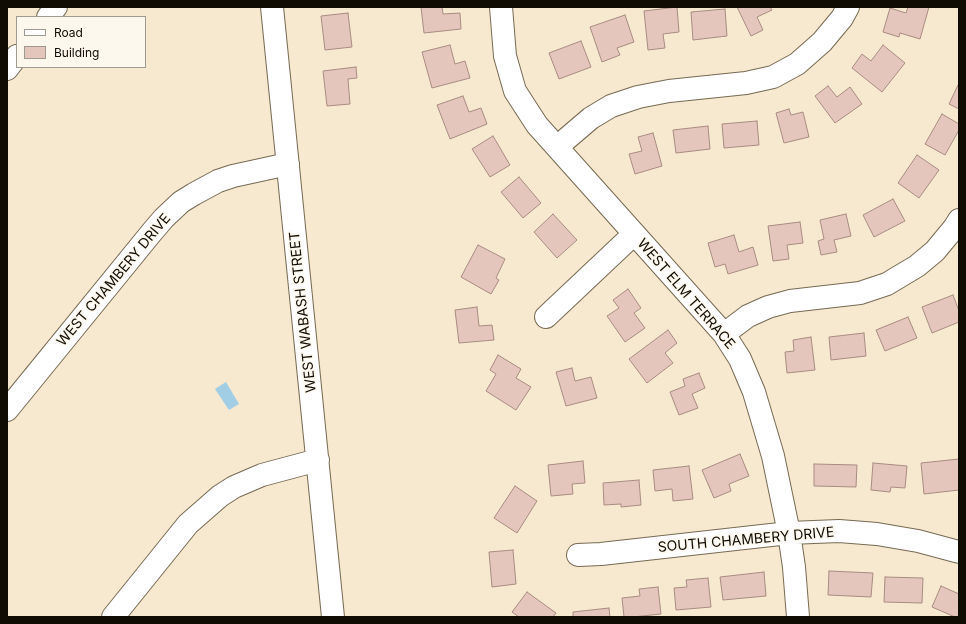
<!DOCTYPE html>
<style>
body{margin:0}
#map{position:relative;width:966px;height:624px;overflow:hidden;background:#f7e9cf;font-family:Inter,sans-serif}
canvas{display:block}
.frame{position:absolute;inset:0;border:8px solid #100c04;pointer-events:none}
.legend{position:absolute;left:16px;top:16px;width:130px;height:52px;box-sizing:border-box;background:#fdf8ed;border:1px solid #9e9a90;margin:0;padding:5px 7px;list-style:none;font-size:12px;color:#100c04}
.legend li{display:flex;align-items:center;gap:8px;height:20px}
.legend b{width:20px;border:1px solid #9e9a90}
</style>
<div id="map">
<canvas width="966" height="624"></canvas>
<div class="frame"></div>
<ul class="legend">
<li><b style="height:5px;background:#fff"></b>Road</li>
<li><b style="height:11px;background:#e5c6bc"></b>Building</li>
</ul>
</div>
<script>
const ctx = document.querySelector('canvas').getContext('2d');
ctx.lineJoin = 'round';
function fillPath(path, color) { ctx.fillStyle = color; ctx.fill(path, 'evenodd'); }
const toPath = rows => new Path2D(rows.map(r => 'M' + r).join(''));
function stroke(path, color, width, dash) { ctx.strokeStyle = color; ctx.lineWidth = width; ctx.lineCap = dash ? 'butt' : 'round'; ctx.setLineDash(dash || []); ctx.stroke(path); }
function label(font, color, halo, rows, align = 'center') {
  ctx.font = font + ' Inter,sans-serif'; ctx.lineWidth = 3; ctx.setLineDash([]); ctx.textBaseline = 'middle'; ctx.strokeStyle = halo; ctx.fillStyle = color; for (const [text, x, y, turn = 0] of rows) {
    ctx.save(); ctx.translate(x, y); ctx.rotate((+turn || 0) * Math.PI / 180); ctx.textAlign = isNaN(turn) ? turn : align; if (halo) ctx.strokeText(text, 0, 0); ctx.fillText(text, 0, 0); ctx.restore();
  }
}
fillPath(toPath([
 [226,382,239,404,229,410,215,389]
]), '#a1cee4');
const building = toPath([
 [421,7,442,7,443,14,460,13,461,29,424,33,421,7],
 [677,7,679,32,663,34,665,48,648,50,644,11,677,7],
 [737,7,770,7,772,10,757,17,763,30,751,36,737,7],
 [908,7,929,7,920,39,900,33,899,37,883,32,890,8,906,13,908,7],
 [725,9,727,36,693,40,691,12,725,9],
 [348,13,352,47,325,50,321,16,348,13],
 [625,15,634,42,617,48,620,55,602,62,590,27,625,15],
 [581,41,591,67,559,79,549,53,581,41],
 [450,45,455,64,465,61,470,78,432,88,422,52,450,45],
 [883,45,905,63,882,92,852,68,862,54,871,61,883,45],
 [356,67,357,78,348,79,350,104,327,106,323,71,356,67],
 [959,83,959,109,949,104,959,83],
 [828,86,837,97,850,87,862,104,835,123,815,96,828,86],
 [463,96,469,112,481,108,487,124,450,139,437,105,463,96],
 [789,109,791,115,803,112,809,137,784,143,776,113,789,109],
 [942,114,959,124,959,130,945,155,925,144,942,114],
 [757,121,759,145,724,148,722,124,757,121],
 [708,126,710,149,676,153,673,130,708,126],
 [653,133,662,166,635,174,629,154,642,151,638,137,653,133],
 [493,136,510,165,490,177,472,149,493,136],
 [917,155,939,170,919,198,898,183,917,155],
 [519,177,541,203,523,218,501,192,519,177],
 [893,199,905,221,874,237,863,215,893,199],
 [553,214,577,240,557,258,534,232,553,214],
 [846,214,851,236,834,240,837,252,821,255,818,241,824,239,820,220,846,214],
 [800,222,803,243,787,245,789,259,773,261,768,226,800,222],
 [734,235,739,252,753,247,758,265,728,274,725,264,715,267,708,243,734,235],
 [478,245,505,259,496,278,499,280,491,294,461,277,478,245],
 [628,289,641,308,634,313,645,328,625,342,607,316,619,308,613,300,628,289],
 [953,295,959,311,959,322,932,333,922,307,953,295],
 [477,307,479,326,492,325,494,340,459,343,455,310,477,307],
 [908,317,917,338,885,351,876,330,908,317],
 [668,330,677,343,665,353,673,363,647,383,629,359,668,330],
 [864,333,866,356,831,360,829,337,864,333],
 [811,337,815,370,787,373,785,352,794,351,793,340,811,337],
 [498,355,521,369,516,378,531,387,516,410,486,391,496,374,490,370,498,355],
 [572,368,575,381,591,377,597,398,566,406,556,372,572,368],
 [699,373,705,388,692,394,698,408,679,415,670,392,685,386,683,379,699,373],
 [740,454,749,476,729,484,731,491,714,498,702,470,740,454],
 [959,459,959,490,924,494,921,463,959,459],
 [583,461,585,483,572,484,573,494,551,496,548,465,583,461],
 [873,463,907,466,905,488,891,487,890,492,871,490,873,463],
 [814,464,857,465,856,487,814,486,814,464],
 [689,466,693,499,673,501,672,489,655,491,653,470,689,466],
 [639,480,641,505,621,507,621,504,604,505,603,483,639,480],
 [515,486,537,501,517,533,494,518,515,486],
 [513,550,516,584,492,587,489,552,513,550],
 [829,571,873,573,871,597,828,595,829,571],
 [764,572,766,596,723,600,720,577,764,572],
 [885,577,923,578,922,603,884,602,885,577],
 [708,578,711,607,676,610,674,588,687,587,686,580,708,578],
 [941,586,959,594,959,617,955,617,932,607,941,586],
 [658,587,661,614,633,617,624,617,622,598,640,596,639,589,658,587],
 [527,592,556,613,553,617,519,617,512,612,527,592],
 [609,608,610,617,573,617,573,612,609,608]
]);
fillPath(building, '#e5c6bc');
stroke(building, '#a88b81', 1);
const minor = toPath([
 [272,7,333,617],
 [501,7,505,56,515,91,537,125,724,334,740,359,754,392,773,456,789,533,794,567,798,617],
 [48,17,56,7],
 [7,69,17,56],
 [557,147,591,118,611,106,638,97,669,91,746,83,773,77,797,64,822,42,842,18,848,7],
 [546,317,634,234],
 [724,334,748,316,768,307,790,301,860,293,887,284,917,266,935,251,954,228,959,220],
 [7,410,152,232,164,218,181,202,194,194,218,181,233,176,288,164],
 [578,555,601,554,789,533,839,531,877,534,918,541,959,552],
 [113,617,188,524,220,496,234,487,262,475,318,460]
]);
stroke(minor, '#766a53', 24);
stroke(minor, '#fff', 22);
label('14px', '#100c04', '#fdf8ed', [
 ["WEST CHAMBERY DRIVE",114,280,-50],
 ["WEST ELM TERRACE",686,294,49],
 ["WEST WABASH STREET",303,312,-96],
 ["SOUTH CHAMBERY DRIVE",746,540,-5]
]);
</script>
